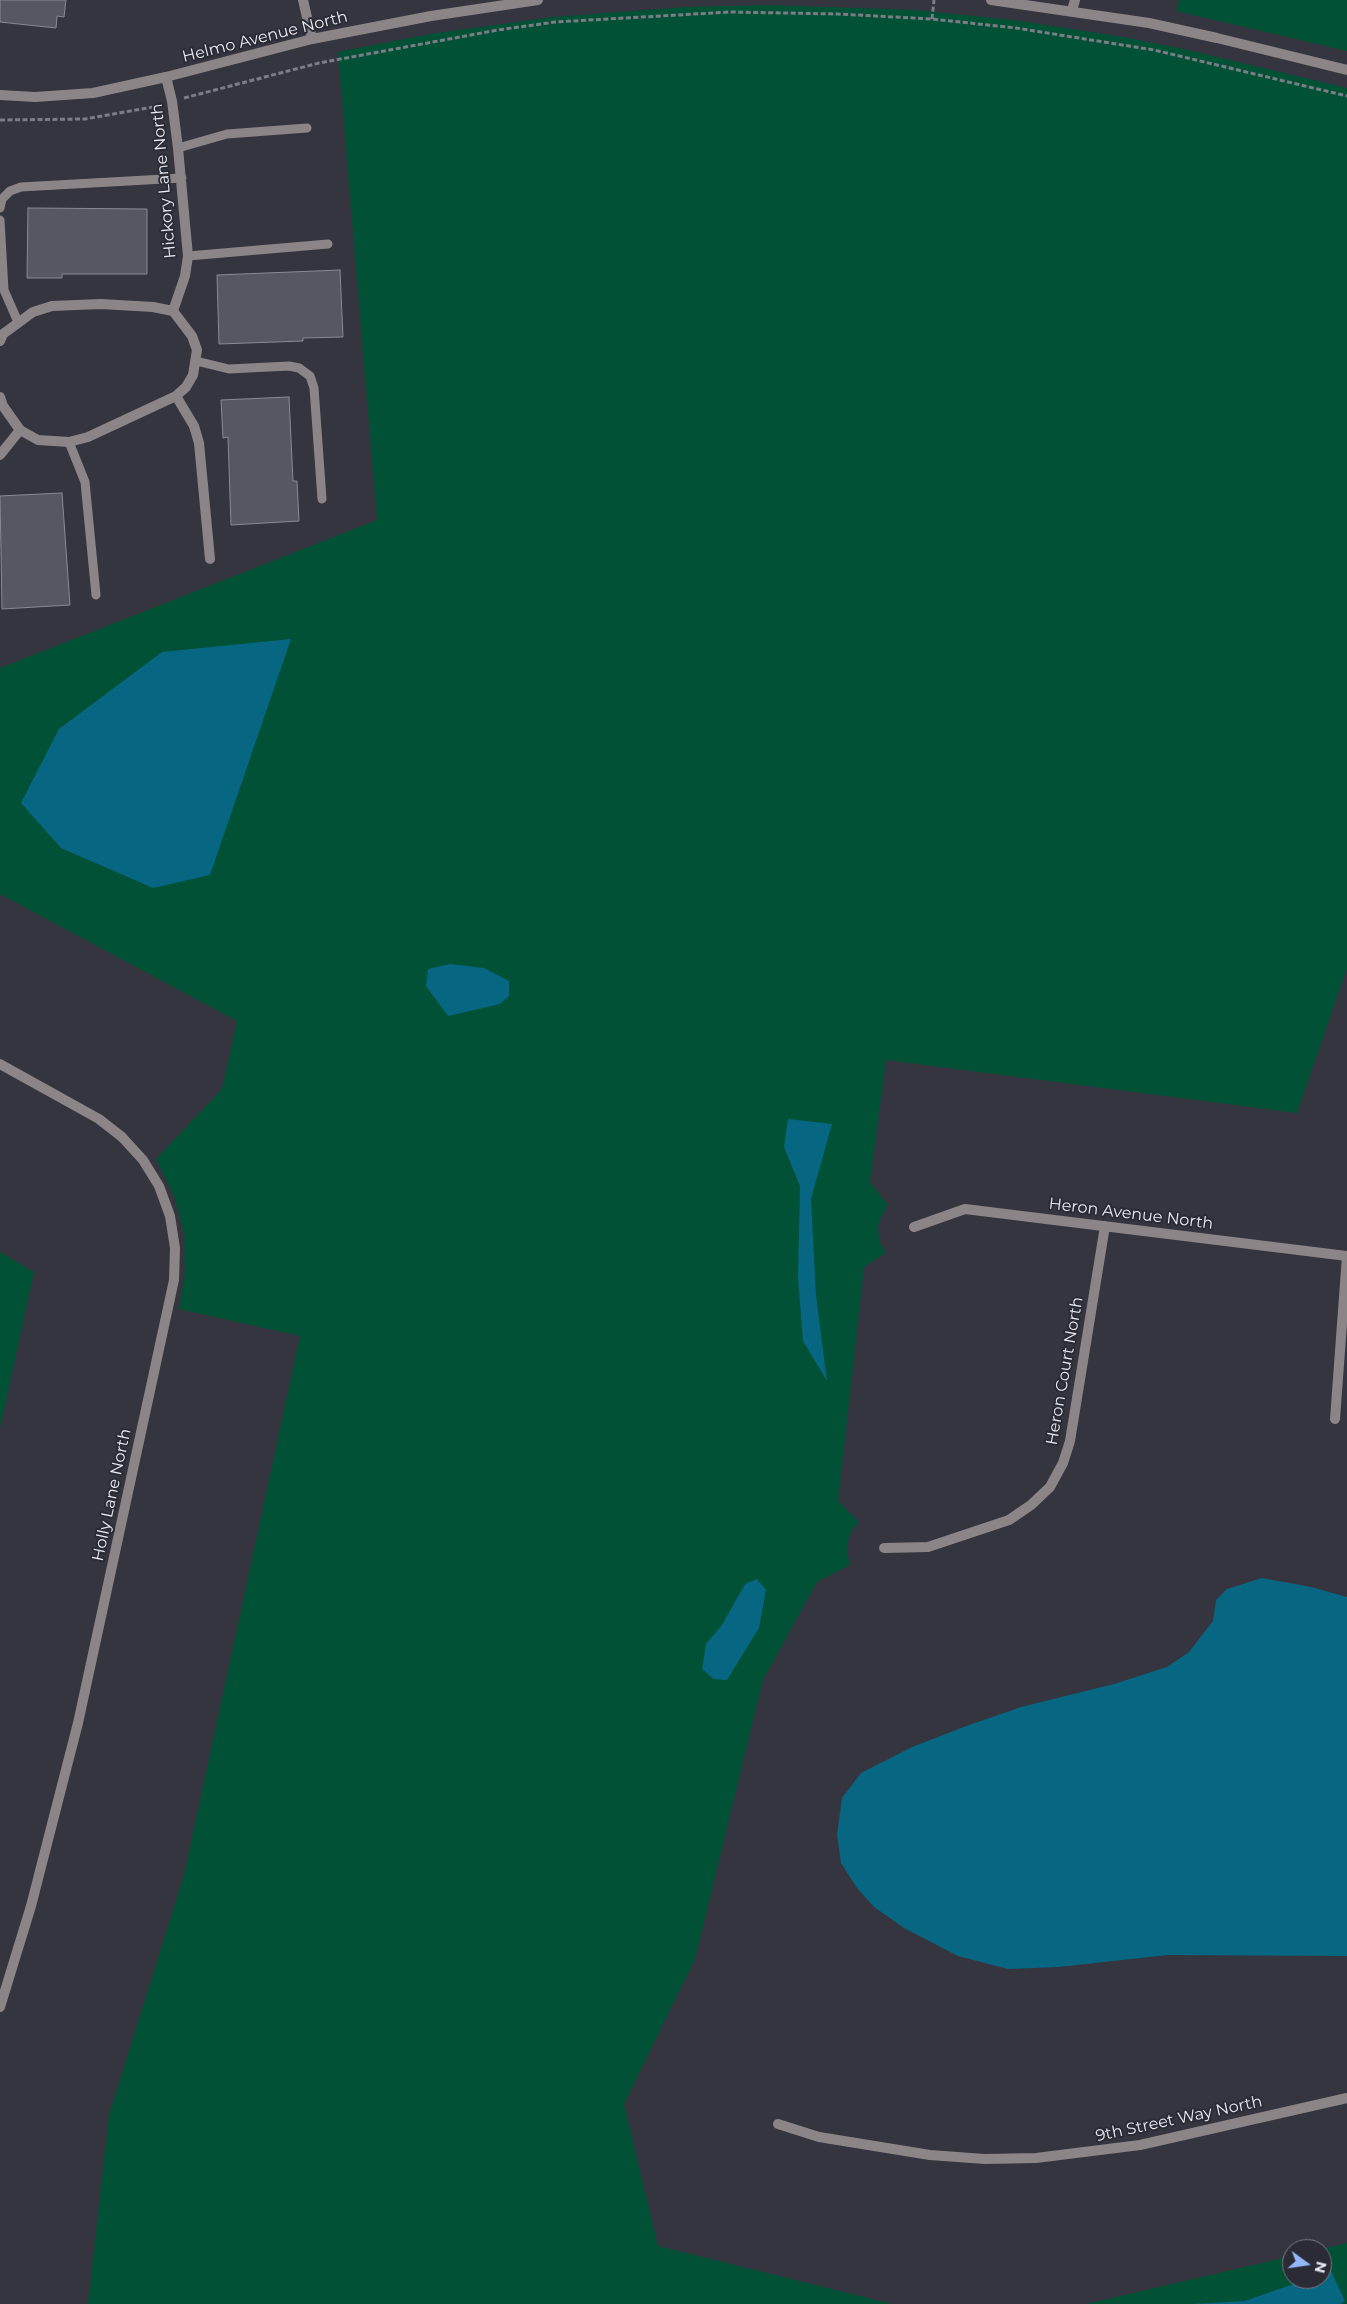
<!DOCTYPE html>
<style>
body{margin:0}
#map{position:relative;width:1347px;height:2304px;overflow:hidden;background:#35353f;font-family:Montserrat,sans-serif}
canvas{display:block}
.north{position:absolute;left:1282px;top:2239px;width:50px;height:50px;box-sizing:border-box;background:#2b2b35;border:1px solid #777780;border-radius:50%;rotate:104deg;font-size:14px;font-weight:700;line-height:20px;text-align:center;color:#eaeaf1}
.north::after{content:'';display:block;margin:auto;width:18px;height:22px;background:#92b7fd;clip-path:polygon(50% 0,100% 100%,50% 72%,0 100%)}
</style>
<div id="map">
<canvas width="1347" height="2304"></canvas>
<div class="north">N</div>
</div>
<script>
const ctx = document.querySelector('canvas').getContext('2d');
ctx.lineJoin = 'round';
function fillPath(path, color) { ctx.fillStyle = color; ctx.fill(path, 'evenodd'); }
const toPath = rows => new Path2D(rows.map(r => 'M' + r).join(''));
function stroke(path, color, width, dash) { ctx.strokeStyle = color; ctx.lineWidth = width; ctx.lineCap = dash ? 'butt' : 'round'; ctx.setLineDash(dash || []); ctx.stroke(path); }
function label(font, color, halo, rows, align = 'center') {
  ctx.font = font + ' Montserrat,sans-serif'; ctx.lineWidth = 4; ctx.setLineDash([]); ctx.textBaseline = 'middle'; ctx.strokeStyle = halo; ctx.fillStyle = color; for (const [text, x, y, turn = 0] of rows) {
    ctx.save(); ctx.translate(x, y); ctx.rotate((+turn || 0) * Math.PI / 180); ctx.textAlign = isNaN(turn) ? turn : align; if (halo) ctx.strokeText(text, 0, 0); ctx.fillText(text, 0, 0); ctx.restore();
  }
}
fillPath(toPath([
 [1179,0,1347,0,1347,51,1176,11],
 [768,5,914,10,1013,20,1123,37,1188,50,1347,88,1347,968,1297,1113,886,1060,870,1182,888,1205,882,1215,878,1227,880,1243,886,1253,864,1267,838,1501,859,1522,852,1530,848,1541,847,1553,850,1565,817,1582,763,1680,695,1959,624,2104,658,2246,892,2304,88,2304,109,2115,184,1875,300,1336,179,1309,185,1272,184,1233,174,1196,156,1159,222,1089,237,1021,0,894,0,668,377,520,338,52,430,34,553,17,687,7],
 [0,1252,34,1272,0,1428],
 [1347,2243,1347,2304,1086,2304,1292,2256,1292,2279,1322,2279,1322,2249]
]), '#005136');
fillPath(toPath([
 [291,639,210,875,153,888,61,848,21,803,59,729,162,652],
 [450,964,484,968,509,981,509,996,500,1004,448,1016,426,986,428,969],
 [788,1119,832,1124,811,1199,816,1295,827,1381,803,1341,798,1278,800,1186,784,1147],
 [1262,1578,1311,1587,1347,1597,1347,1956,1168,1955,1058,1967,1008,1969,958,1956,904,1928,874,1907,857,1888,841,1863,837,1835,842,1798,861,1773,912,1747,969,1725,1021,1707,1114,1684,1167,1667,1189,1652,1213,1621,1216,1600,1227,1589],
 [757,1579,766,1590,759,1628,727,1680,714,1679,702,1669,706,1644,722,1625,745,1584],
 [1331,2271,1345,2301,1341,2304,1193,2304,1245,2301,1308,2279,1322,2279,1322,2274]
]), '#076783');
const building = toPath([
 [0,0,66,0,64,17,57,16,56,28,0,22,0,0],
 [28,208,147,209,147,274,62,274,62,278,27,278,28,208],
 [340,270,343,337,303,338,303,341,219,344,217,275,340,270],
 [289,397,293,481,297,481,299,521,231,525,228,437,223,438,221,400,289,397],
 [62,493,70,605,2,609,0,496,62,493]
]);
fillPath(building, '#575762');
stroke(building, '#8a8a96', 1);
stroke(toPath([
 [932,19,934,0],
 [184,98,319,63,498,30,555,22,730,12,838,14,932,19,1016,28,1154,50,1347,96],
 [0,120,85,119,159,106]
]), '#7c7c85', 3, [5, 2.5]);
stroke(toPath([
 [178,148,227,134,307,128],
 [0,208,2,199,10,191,21,187,182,178],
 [0,220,4,290,18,322],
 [188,256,328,244],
 [196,361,229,369,289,366,299,368,310,376,314,388,322,499],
 [69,442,85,482,96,595]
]), '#8b8588', 9);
stroke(toPath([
 [303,0,312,39],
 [1072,10,1075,0],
 [166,77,172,101,178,148,188,256,185,276,173,311],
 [0,341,3,334,33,312,52,306,101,304,153,307,173,311,192,336,197,350,193,375,186,387,176,396,88,437,69,442,38,440,20,430,3,406,0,397],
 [176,396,194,426,199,443,210,559],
 [0,455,20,430],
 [0,1064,99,1119,122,1137,143,1160,159,1186,170,1216,175,1248,174,1280,78,1723,31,1906,0,2007],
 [914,1227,965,1209,1347,1256,1335,1419],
 [884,1548,928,1547,1009,1520,1031,1505,1050,1487,1063,1463,1070,1441,1105,1226],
 [778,2124,819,2137,930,2155,985,2159,1036,2158,1140,2145,1347,2098]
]), '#8b8588', 10);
stroke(toPath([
 [991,0,1149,23,1217,38,1347,70],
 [0,95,35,97,93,93,166,77,312,39,431,16,538,0]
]), '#8b8588', 10);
label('16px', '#eaeaf1', '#2b2b35', [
 ["Helmo Avenue North",265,37,-14],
 ["Hickory Lane North",164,181,-95],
 ["Heron Avenue North",1131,1214,7],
 ["Heron Court North",1065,1371,-80],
 ["Holly Lane North",112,1495,-78],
 ["9th Street Way North",1179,2119,-12]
]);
</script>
